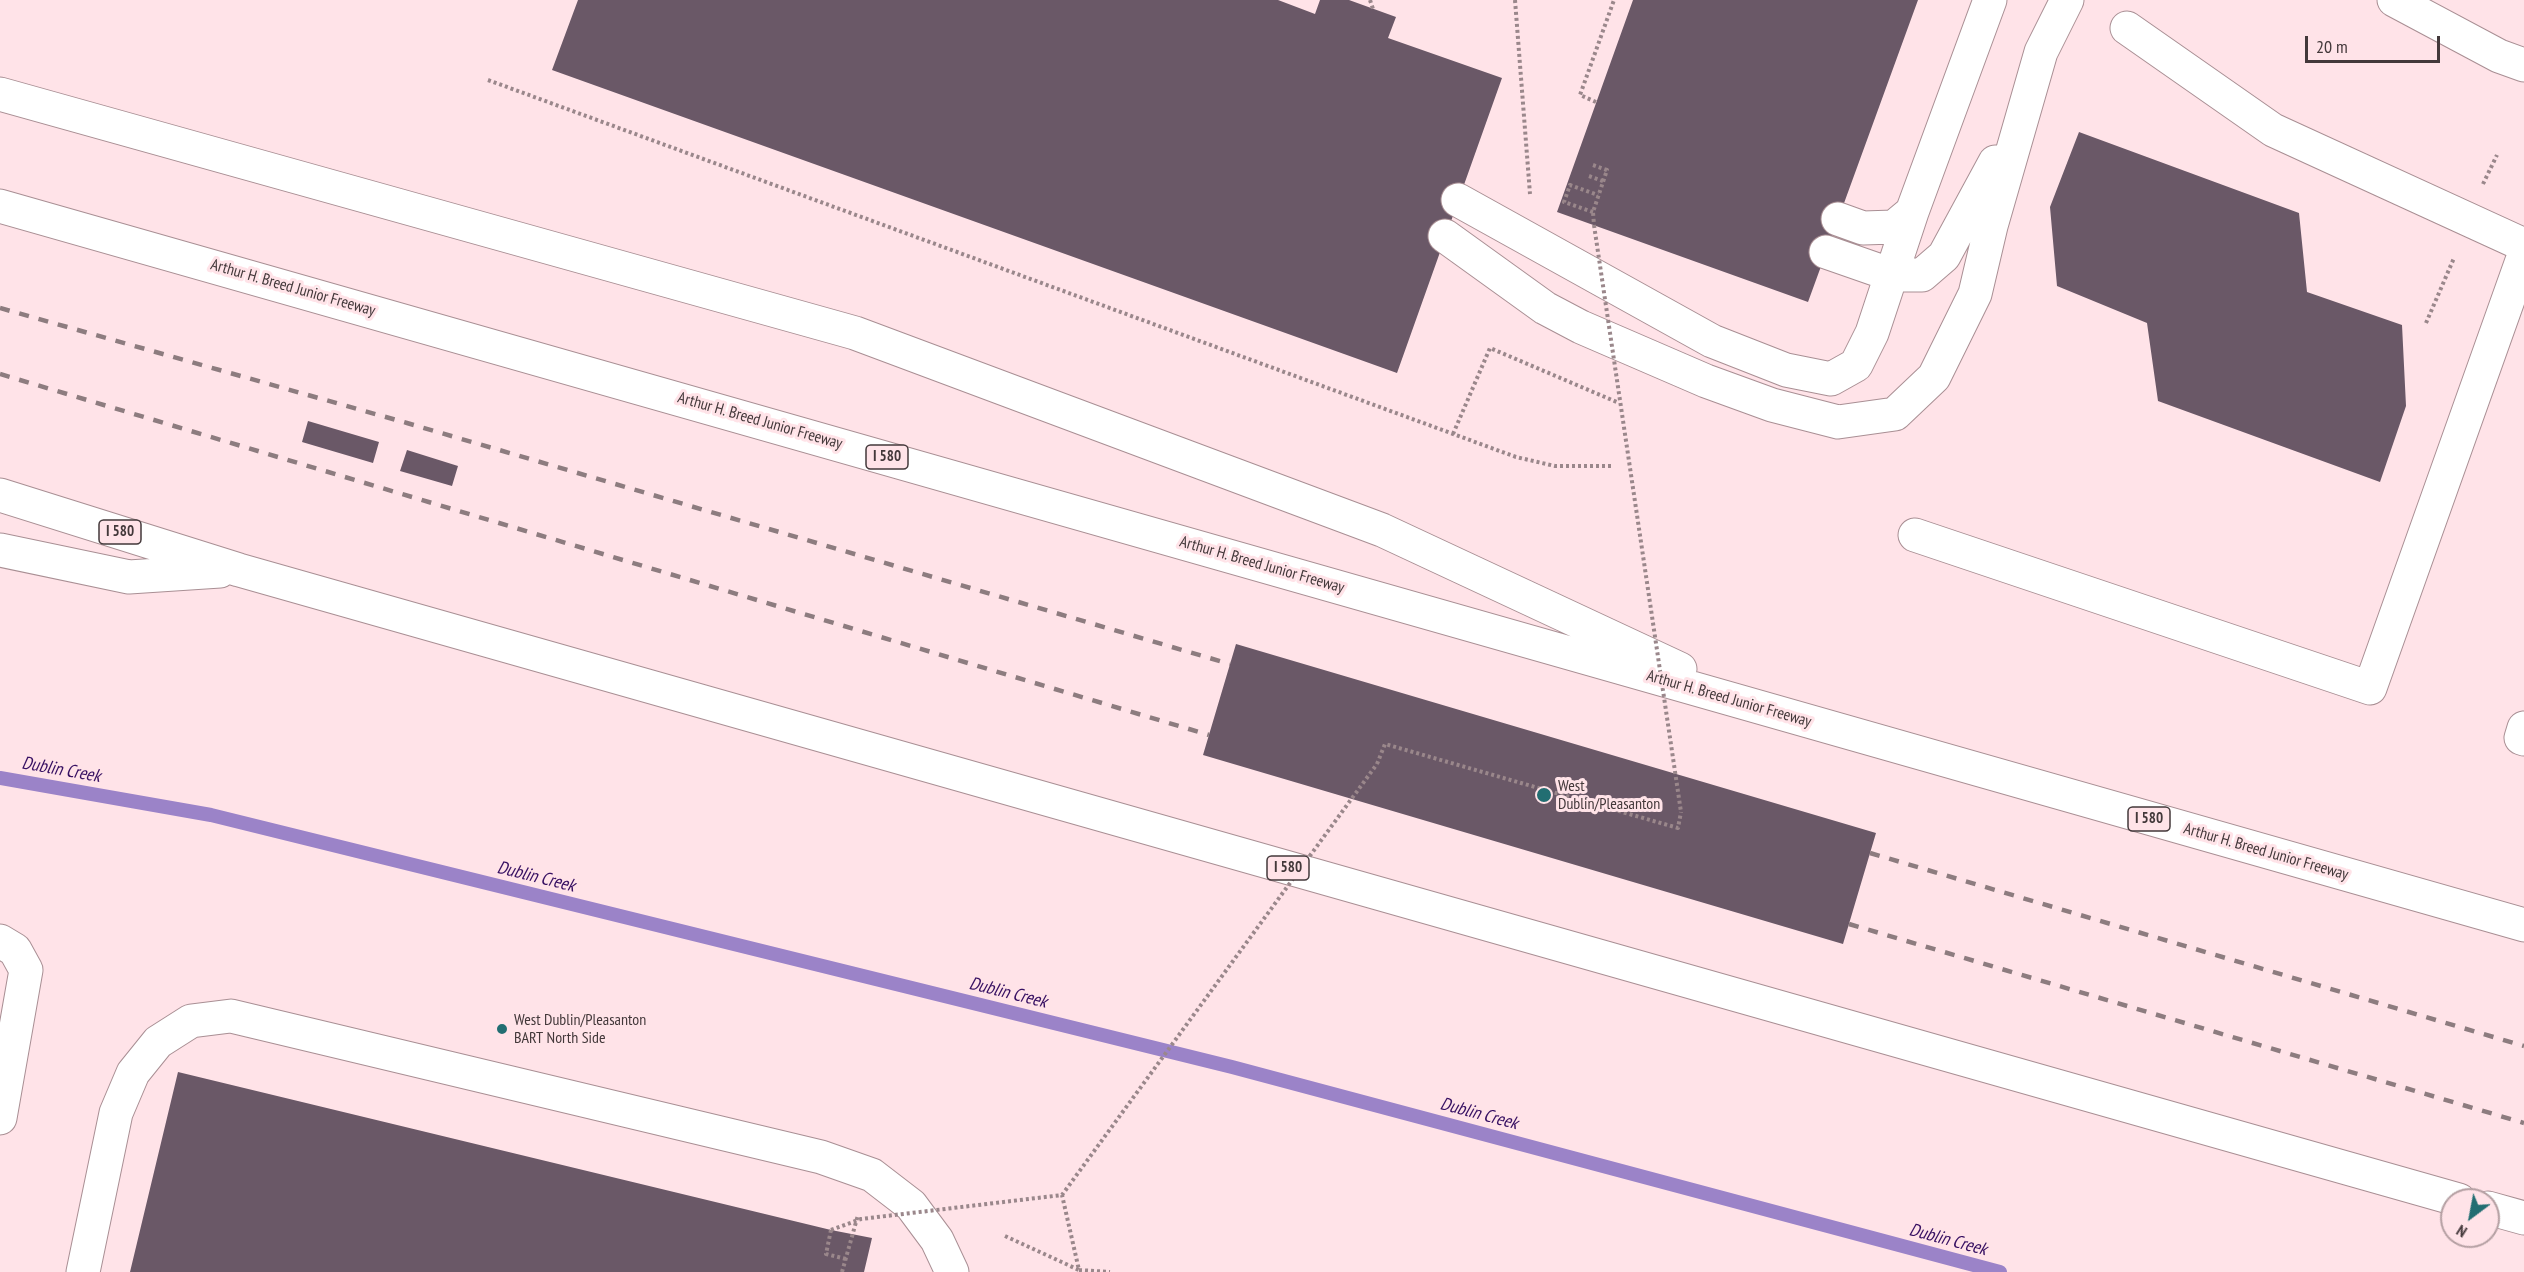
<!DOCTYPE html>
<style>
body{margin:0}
#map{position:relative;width:2524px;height:1272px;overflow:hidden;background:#ffe3e8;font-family:"PT Sans Narrow",sans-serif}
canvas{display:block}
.north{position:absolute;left:2440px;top:1188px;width:60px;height:60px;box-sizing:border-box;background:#ffe3e8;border:2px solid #b49fa2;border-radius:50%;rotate:212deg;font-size:16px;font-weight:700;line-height:24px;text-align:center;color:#43383a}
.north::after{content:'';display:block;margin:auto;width:21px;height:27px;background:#226e72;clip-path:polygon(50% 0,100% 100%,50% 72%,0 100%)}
.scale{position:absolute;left:2305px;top:36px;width:135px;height:27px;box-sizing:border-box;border:3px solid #43383a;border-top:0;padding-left:8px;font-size:18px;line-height:21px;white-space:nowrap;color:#43383a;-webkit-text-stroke:4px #ffe3e8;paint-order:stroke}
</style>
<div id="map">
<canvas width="2524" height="1272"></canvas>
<div class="north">N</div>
<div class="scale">20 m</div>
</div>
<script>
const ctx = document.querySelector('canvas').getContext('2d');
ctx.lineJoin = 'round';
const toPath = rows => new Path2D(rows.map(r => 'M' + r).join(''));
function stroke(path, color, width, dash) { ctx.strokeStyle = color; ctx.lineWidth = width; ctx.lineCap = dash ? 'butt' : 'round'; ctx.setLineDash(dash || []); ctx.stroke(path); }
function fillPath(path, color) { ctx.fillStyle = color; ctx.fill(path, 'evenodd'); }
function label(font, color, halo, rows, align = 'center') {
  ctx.font = font + ' "PT Sans Narrow",sans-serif'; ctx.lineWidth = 6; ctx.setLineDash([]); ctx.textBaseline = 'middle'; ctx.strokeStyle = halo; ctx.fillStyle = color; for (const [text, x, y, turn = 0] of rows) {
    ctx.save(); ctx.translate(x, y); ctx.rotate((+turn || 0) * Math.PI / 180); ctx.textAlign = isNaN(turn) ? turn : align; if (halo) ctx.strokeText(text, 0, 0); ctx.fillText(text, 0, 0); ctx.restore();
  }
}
stroke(toPath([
 [0,778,211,815,1232,1067,2000,1272]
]), '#9b83c8', 14);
fillPath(toPath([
 [578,0,1278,0,1315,14,1320,0,1349,0,1396,17,1388,38,1502,78,1397,373,552,70],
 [1633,0,1918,0,1808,302,1557,212],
 [2079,132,2299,213,2307,292,2402,325,2406,406,2380,482,2158,401,2147,323,2057,286,2050,207],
 [308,421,379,442,373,463,302,442],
 [407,450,458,466,452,486,400,471],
 [1236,644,1876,833,1843,944,1203,755],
 [178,1072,831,1230,872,1238,864,1272,130,1272]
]), '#6a5867');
const minor = toPath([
 [2394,0,2499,56,2524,65],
 [2127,28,2273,130,2524,245],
 [1458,200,1712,341,1786,370,1831,379,1856,365,1872,333,1912,212,1990,0],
 [1838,219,1863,228,1894,227,1912,212],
 [1445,236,1545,308,1581,327,1706,381,1772,405,1838,422,1895,414,1934,377,1975,294,1991,226,2041,52,2067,0],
 [1826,252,1892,275,1922,275,1944,256,1995,162],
 [1915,535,2370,688,2524,255],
 [2524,728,2521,738,2524,739],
 [0,941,15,950,26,970,0,1118],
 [83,1272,116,1113,133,1073,158,1042,191,1021,231,1016,821,1157,872,1175,911,1205,937,1240,952,1272]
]);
const highway = toPath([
 [0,94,855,333,1382,530,1680,669],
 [0,206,2524,925],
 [0,495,239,570,2459,1200],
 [0,550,129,577,220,571],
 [2488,1208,2524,1218]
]);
stroke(minor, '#a98f94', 35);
stroke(highway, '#a98f94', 35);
stroke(toPath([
 [1370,0,1373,9],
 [1515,0,1530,194],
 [488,80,1516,457,1555,466,1611,466],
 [1596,102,1580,95,1614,0],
 [1593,165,1607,170,1593,212,1594,225],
 [1589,176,1603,181],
 [2483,184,2497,155],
 [1593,212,1564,202,1570,185,1598,195],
 [2426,323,2454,258],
 [1453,434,1490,348,1619,403],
 [1377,764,1385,744,1678,828,1681,812],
 [831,1230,826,1254,846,1259],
 [1005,1236,1079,1270,1062,1195],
 [1079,1270,1110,1272],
 [842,1272,858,1215]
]), '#9a878b', 4, [3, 3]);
stroke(minor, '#fff', 33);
stroke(highway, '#fff', 33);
stroke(toPath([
 [0,308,407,423,1230,664],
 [0,374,1209,735],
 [1870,853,2524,1046],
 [1849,924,2524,1123]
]), '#8d7c7f', 4.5, [10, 10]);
stroke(toPath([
 [1594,225,1681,812],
 [831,1230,861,1219,1062,1195,1377,764]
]), '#9a878b', 4, [3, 3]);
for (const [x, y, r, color] of [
 [1544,795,8,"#226e72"],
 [502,1029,6,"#226e72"]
]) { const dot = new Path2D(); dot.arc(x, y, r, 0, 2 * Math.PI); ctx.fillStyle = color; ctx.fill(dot); stroke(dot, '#ffe3e8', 2); }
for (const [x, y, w] of [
 [887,457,42],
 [120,532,42],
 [2149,819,42],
 [1288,868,42]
]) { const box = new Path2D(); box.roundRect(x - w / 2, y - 12, w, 24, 4.5); ctx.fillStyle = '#ffe3e8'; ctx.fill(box); stroke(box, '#43383a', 1.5); }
label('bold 15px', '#43383a', null, [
 ["I 580",887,457],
 ["I 580",120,532],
 ["I 580",2149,819],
 ["I 580",1288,868]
]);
label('16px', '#43383a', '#ffe3e8', [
 ["Arthur H. Breed Junior Freeway",293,288,16],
 ["Arthur H. Breed Junior Freeway",760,421,16],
 ["Arthur H. Breed Junior Freeway",1262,565,16],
 ["Arthur H. Breed Junior Freeway",1729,699,16],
 ["Arthur H. Breed Junior Freeway",2266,852,16]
]);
label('16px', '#43383a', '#ffe3e8', [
 ["West",1558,786],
 ["Dublin/Pleasanton",1558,804],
 ["West Dublin/Pleasanton",514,1020],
 ["BART North Side",514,1038]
], 'left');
label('italic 18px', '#371062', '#ffe3e8', [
 ["Dublin Creek",61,770,10],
 ["Dublin Creek",536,877,14],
 ["Dublin Creek",1008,993,14],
 ["Dublin Creek",1479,1114,15],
 ["Dublin Creek",1948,1240,15]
]);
</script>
